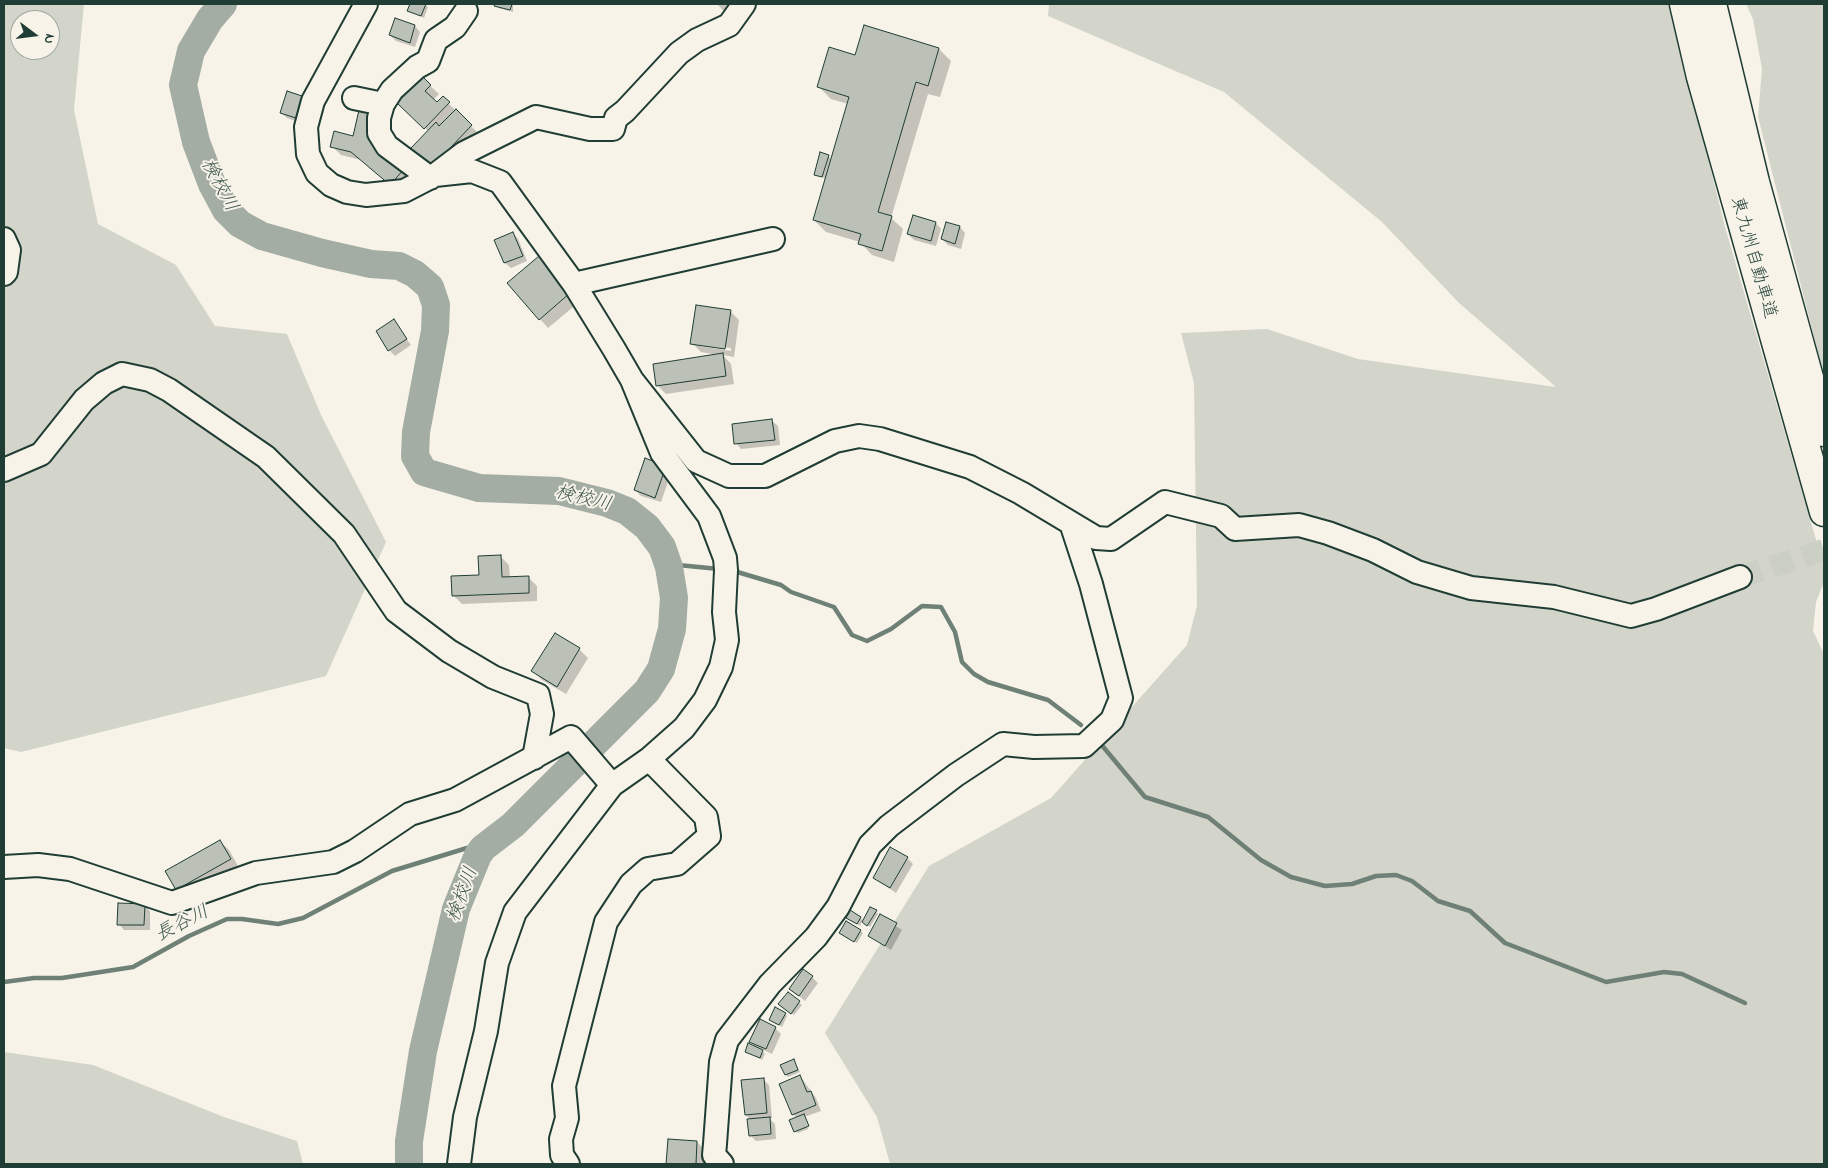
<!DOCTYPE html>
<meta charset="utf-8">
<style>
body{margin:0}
#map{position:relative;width:1828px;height:1168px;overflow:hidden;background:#f7f3e8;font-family:"Indie Flower",sans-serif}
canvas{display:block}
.frame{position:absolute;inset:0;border:5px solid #1f3d34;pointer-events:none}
.north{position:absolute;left:10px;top:10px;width:50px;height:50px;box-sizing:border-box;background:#f7f3e8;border:1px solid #a1aaa0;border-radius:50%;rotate:105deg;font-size:14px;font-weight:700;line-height:20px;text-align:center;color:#1f3d34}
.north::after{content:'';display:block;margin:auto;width:18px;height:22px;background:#1f3d34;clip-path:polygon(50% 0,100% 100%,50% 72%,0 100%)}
</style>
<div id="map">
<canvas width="1828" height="1168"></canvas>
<div class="frame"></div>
<div class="north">N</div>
</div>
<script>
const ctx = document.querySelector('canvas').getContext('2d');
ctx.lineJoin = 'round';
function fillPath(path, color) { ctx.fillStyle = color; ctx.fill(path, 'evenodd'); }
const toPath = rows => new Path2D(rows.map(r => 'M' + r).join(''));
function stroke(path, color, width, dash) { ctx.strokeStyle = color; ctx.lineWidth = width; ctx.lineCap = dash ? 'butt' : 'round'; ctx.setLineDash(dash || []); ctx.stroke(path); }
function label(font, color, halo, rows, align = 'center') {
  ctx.font = font + ' "Indie Flower","Klee One",sans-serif'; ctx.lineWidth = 4; ctx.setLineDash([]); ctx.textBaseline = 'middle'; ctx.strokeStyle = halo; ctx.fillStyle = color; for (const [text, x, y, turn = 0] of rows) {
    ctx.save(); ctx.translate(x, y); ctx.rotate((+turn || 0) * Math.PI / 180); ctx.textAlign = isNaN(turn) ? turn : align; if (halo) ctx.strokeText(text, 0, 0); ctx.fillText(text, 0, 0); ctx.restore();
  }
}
fillPath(toPath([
 [4,4,84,4,74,110,98,224,176,265,215,326,287,334,321,415,386,542,326,676,21,752,4,748],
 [20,20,50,20,50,50,20,50],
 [1049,4,1670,4,1725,227,1824,567,1824,582,1816,602,1813,631,1824,654,1824,1164,890,1164,877,1117,825,1033,929,866,1051,798,1187,645,1197,606,1194,383,1181,333,1267,329,1358,359,1556,387,1459,303,1382,222,1224,92,1048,16],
 [1746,4,1824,4,1824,376,1758,117,1762,69,1753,19],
 [4,1052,93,1065,224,1117,297,1141,303,1164,4,1164]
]), '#d3d5ca');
fillPath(toPath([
 [411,4,424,4,428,7,424,18,409,11],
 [496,4,513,4,513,12,498,8],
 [717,4,750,4,727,14],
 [415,26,420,32,415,47,396,41,390,35],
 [939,49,951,61,940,97,928,94,891,218,903,229,894,262,872,255,860,242,826,232,814,220,826,179,815,174,828,156,832,160,848,104,831,99,819,87,856,57],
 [422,78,439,94,433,100,437,103,443,98,480,135,440,175,428,131,399,103],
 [287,93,302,97,307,102,301,123,287,118,281,113],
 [335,133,413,177,399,193,361,160,341,155,332,146],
 [936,223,941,229,936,246,914,240,908,234],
 [960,227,965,233,961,249,948,245,942,239],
 [513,233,518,239,527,261,511,268,505,263,496,240],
 [539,258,578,303,548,328,540,319],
 [730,311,739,320,734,357,723,355,731,364,734,384,666,394,657,385,718,355,701,352,692,343],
 [700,344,731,348,731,351,700,346],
 [394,321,411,345,395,356,389,350],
 [772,421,778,426,780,445,741,449,736,443],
 [665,467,671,473,661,502,641,496,635,490],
 [500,556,509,565,510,578,528,577,537,586,537,601,462,604,453,595,480,576],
 [579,649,588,658,566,694,542,680,533,671],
 [220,841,229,850,239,868,177,890],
 [907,858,913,864,896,893,874,878],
 [144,905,150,911,150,930,124,930,119,924],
 [876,911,878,914,870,927,862,921,860,926,850,920,860,918,864,921],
 [881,916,902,930,891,950,870,936],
 [860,931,863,933,857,943,843,935],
 [812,977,818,983,805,1001,790,989],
 [788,994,802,1005,794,1015,782,1007],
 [785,1014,787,1016,782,1027,770,1020],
 [775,1028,781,1034,772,1054,761,1049,765,1054,762,1060,746,1051,758,1049,751,1042],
 [794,1061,800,1072,788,1077,786,1075],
 [800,1076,816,1098,821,1111,804,1117,808,1129,798,1133,795,1131,797,1118,793,1114],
 [763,1079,769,1085,772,1118,770,1119,775,1124,776,1139,756,1141,750,1135,751,1120,746,1115],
 [669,1140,697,1142,706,1151,705,1164,667,1164]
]), '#0003');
stroke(toPath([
 [669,567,678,565,719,569],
 [734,571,781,585,791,592,834,607,852,635,867,641,891,629,922,606,941,607,955,632,962,662,974,674,988,682,1048,700,1081,725],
 [1100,743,1145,797,1208,817,1261,860,1291,877,1325,886,1352,884,1376,876,1396,875,1412,881,1438,901,1470,911,1505,943,1606,982,1664,972,1682,974,1745,1003],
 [4,982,34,978,62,978,133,967,189,936,227,919,242,919,278,924,303,918,392,871,467,848,483,848]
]), '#6f8077', 4.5);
stroke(toPath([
 [223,4,210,19,191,51,183,85,196,142,212,184,226,210,240,224,262,236,322,253,371,264,399,266,415,274,430,287,436,305,435,331,416,432,415,456,424,472,479,488,559,491,607,503,627,511,647,527,662,547,669,567,674,598,672,629,661,669,647,691,513,825,483,848,478,855,456,909,423,1051,409,1141,409,1164]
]), '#a4ada3', 28);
const building = toPath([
 [410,4,426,4,421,16,407,11,410,4],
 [495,4,512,4,510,10,494,6,495,4],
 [395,18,415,25,410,43,389,35,395,18],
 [864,25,939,48,928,86,916,82,878,212,892,216,882,251,858,244,861,234,813,220,849,97,817,87,829,47,855,55,864,25],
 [422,76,431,85,425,91,437,102,443,96,450,102,424,129,397,103,422,76],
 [287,91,302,96,296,118,280,113,287,91],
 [456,109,472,125,431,168,411,148,436,122,439,126,456,109],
 [359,110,376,114,405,168,390,185,351,152,330,147,334,131,353,136,359,110],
 [820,152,829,155,822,177,814,175,820,152],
 [913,215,936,222,931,241,907,234,913,215],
 [946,222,960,226,955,244,941,239,946,222],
 [513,232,523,256,504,263,494,240,513,232],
 [539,256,570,293,539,320,507,283,539,256],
 [696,305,731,310,725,349,690,344,696,305],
 [394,319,407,339,388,351,376,331,394,319],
 [723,353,726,376,656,386,653,364,723,353],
 [772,419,775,440,734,444,732,424,772,419],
 [645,458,666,466,655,498,634,490,645,458],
 [501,555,502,577,529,576,529,593,452,596,451,576,479,575,478,556,501,555],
 [555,633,580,648,557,687,531,671,555,633],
 [220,840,231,859,176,890,165,871,220,840],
 [890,847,908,857,890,888,873,878,890,847],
 [118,903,145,904,144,925,117,925,118,903],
 [870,907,877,910,867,926,862,922,870,907],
 [850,910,861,917,857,924,846,918,850,910],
 [880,914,897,923,885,946,868,936,880,914],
 [846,921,861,930,854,942,839,933,846,921],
 [803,969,813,976,799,996,789,989,803,969],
 [788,992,800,1001,791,1014,778,1004,788,992],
 [775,1007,786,1013,779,1025,769,1020,775,1007],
 [760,1019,776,1027,766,1049,749,1042,760,1019],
 [748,1043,763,1050,760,1058,745,1052,748,1043],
 [794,1059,798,1070,785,1075,780,1065,794,1059],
 [800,1075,807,1092,811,1091,816,1105,792,1115,779,1084,800,1075],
 [764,1078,767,1113,745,1115,741,1080,764,1078],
 [804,1114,809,1126,794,1132,789,1120,804,1114],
 [770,1117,771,1134,749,1136,747,1119,770,1117],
 [668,1139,697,1141,696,1164,666,1164,668,1139]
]);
fillPath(building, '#bbc1b6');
stroke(building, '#1f3d34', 1);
stroke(toPath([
 [1740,577,1824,550]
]), '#cccfc4', 22, [22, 11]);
const minor = toPath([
 [366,4,313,101,306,127,308,154,317,173,331,185,347,192,366,195,404,191,435,175,464,153,536,117,590,129,613,129,616,118,625,111,679,53,697,40,729,25,744,4],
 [354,98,383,104,379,118,379,133,387,146,430,178],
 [383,104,392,90,417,67,428,61,436,40,455,27,466,11],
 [435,175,472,171,500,182,574,284,614,349,632,380,662,453,709,516,725,558,726,570,724,612,727,640,721,667,705,700,684,728,649,759,612,785,515,912,497,963,486,1031,465,1117,459,1164],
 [4,239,9,250,6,272,4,274],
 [574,284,773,239],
 [632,380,696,461,729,476,765,476,835,441,859,436,880,439,970,467,1021,493,1096,538,1111,539,1165,502,1221,516,1235,529,1299,525,1328,533,1373,550,1417,572,1471,588,1554,597,1631,616,1656,609,1740,577],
 [4,470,41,454,84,400,104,383,122,374,150,380,169,390,266,457,344,534,396,611,449,651,493,677,538,695,542,714,534,758],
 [4,867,38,865,70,869,172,903,256,873,333,862,355,851,410,814,455,800,571,737,612,785],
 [568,1164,562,1155,561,1139,567,1118,564,1086,606,922,631,884,648,869,677,864,709,836,706,817,649,759],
 [722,1164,714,1155,715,1144,721,1062,727,1040,770,984,816,937,838,907,870,845,889,826,956,775,1003,744,1034,747,1084,746,1112,720,1121,698,1091,584,1071,523]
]);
const highway = toPath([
 [1684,4,1701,77,1824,512],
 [1712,4,1755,182,1824,432]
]);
stroke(minor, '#1f3d34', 26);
stroke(highway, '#1f3d34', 31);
stroke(minor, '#f7f3e8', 22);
stroke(highway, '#f7f3e8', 28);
label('18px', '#1f3d34', '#f7f3e8', [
 ["東九州自動車道",1752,258,74]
]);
label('italic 19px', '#405950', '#f7f3e8', [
 ["検校川",218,186,62],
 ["検校川",583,500,14],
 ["検校川",464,895,-70],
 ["長谷川",183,925,-27]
]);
</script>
